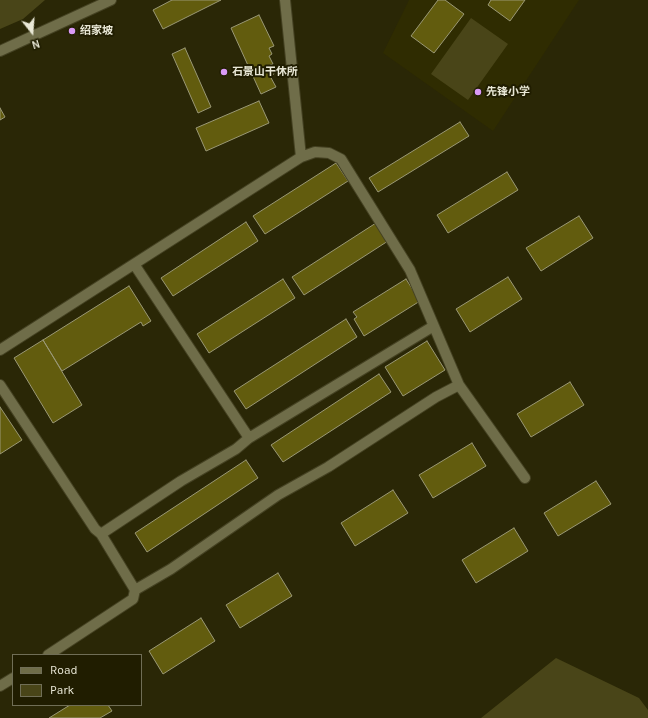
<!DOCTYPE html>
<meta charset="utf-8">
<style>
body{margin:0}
#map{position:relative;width:648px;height:718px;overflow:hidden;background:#2a2706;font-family:Karla,sans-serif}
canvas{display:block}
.legend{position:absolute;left:12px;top:654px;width:130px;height:52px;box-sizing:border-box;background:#201d00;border:1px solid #706e56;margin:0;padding:5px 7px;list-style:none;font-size:12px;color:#e9e8d6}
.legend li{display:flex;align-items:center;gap:8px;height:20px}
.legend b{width:20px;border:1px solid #706e56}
.north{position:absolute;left:12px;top:12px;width:40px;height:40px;-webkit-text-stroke:3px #201d00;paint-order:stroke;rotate:163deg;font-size:11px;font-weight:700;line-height:16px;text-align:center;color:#e9e8d6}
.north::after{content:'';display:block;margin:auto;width:14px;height:18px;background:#e9e8d6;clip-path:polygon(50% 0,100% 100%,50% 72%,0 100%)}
</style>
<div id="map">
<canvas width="648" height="718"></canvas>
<ul class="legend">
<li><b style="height:5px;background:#6f6d49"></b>Road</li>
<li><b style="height:11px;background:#494518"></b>Park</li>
</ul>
<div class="north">N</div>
</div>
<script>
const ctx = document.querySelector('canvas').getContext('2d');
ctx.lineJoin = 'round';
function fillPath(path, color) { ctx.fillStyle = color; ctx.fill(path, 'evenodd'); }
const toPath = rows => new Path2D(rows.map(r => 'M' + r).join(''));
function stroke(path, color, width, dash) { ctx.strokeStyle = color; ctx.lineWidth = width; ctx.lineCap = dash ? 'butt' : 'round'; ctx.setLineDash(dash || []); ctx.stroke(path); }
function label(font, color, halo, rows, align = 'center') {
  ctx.font = font + ' Karla,"Noto Sans SC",sans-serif'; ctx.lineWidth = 4; ctx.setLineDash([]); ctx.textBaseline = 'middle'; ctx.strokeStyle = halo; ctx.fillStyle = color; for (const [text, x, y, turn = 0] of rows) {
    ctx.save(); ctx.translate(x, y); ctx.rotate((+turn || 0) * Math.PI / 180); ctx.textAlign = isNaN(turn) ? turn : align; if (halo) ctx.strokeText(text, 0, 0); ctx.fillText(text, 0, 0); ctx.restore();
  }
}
fillPath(toPath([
 [409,0,579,0,493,131,383,53]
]), '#2f2c01');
fillPath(toPath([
 [0,0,45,0,23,19,0,29],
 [471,18,508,44,468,100,431,74],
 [556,658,639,698,648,710,648,718,481,718]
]), '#494518');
const building = toPath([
 [172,0,221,0,163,29,153,10,172,0],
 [438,0,445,0,464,14,434,53,411,36,438,0],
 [491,0,525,0,510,21,488,5,491,0],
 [259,15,274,46,269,48,272,54,269,56,273,64,270,65,274,74,270,76,276,87,261,94,231,28,259,15],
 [185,48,211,107,198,113,172,54,185,48],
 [259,101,269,123,206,151,196,128,259,101],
 [0,108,5,117,0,120,0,108],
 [460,122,469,136,378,192,369,178,460,122],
 [336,163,348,181,265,234,253,216,336,163],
 [507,172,518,190,448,233,437,215,507,172],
 [579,216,593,238,541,271,526,248,579,216],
 [246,222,258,241,173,296,161,278,246,222],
 [376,223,388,241,304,295,292,277,376,223],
 [508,277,522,299,470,332,456,309,508,277],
 [283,279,295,298,209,353,197,334,283,279],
 [406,279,420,301,364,336,354,319,357,317,353,312,406,279],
 [129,286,151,321,143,326,141,322,62,371,43,340,129,286],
 [346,319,357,337,246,409,234,391,346,319],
 [43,340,82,405,53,423,14,358,43,340],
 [427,341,445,370,403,396,385,367,427,341],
 [379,374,391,392,283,462,271,445,379,374],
 [570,382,584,405,531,437,517,414,570,382],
 [0,407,22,440,0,454,0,407],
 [472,443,486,466,433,498,419,475,472,443],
 [246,460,258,478,147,552,135,533,246,460],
 [596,481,611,504,558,536,544,513,596,481],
 [393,490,408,513,355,546,341,523,393,490],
 [514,528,528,551,476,583,462,560,514,528],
 [278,573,292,596,240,628,226,605,278,573],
 [201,618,215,641,163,674,149,651,201,618],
 [70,705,108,705,112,711,100,718,49,718,70,705]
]);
fillPath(building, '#625c0e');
stroke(building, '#9a9875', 1);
const minor = toPath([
 [285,0,301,157],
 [0,51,111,0],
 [134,264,249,438],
 [0,350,301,157,315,152,329,153,341,159,410,270,459,385,525,478],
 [0,385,95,529,101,534,135,590],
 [101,534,181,481,236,449,249,438,432,327],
 [48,655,133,599,135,590,171,569,278,495,328,467,436,397,459,385],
 [0,686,13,678]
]);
stroke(minor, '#454223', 12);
stroke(minor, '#6f6d49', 10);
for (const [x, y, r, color] of [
 [72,31,4,"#da9af6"],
 [224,72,4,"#da9af6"],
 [478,92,4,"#da9af6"]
]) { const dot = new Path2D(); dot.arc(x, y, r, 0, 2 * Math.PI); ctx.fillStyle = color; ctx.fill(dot); stroke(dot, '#201d00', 1.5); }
label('bold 11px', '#e9e8d6', '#201d00', [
 ["绍家坡",80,31],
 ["石景山干休所",232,72],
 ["先锋小学",486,92]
], 'left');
</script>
